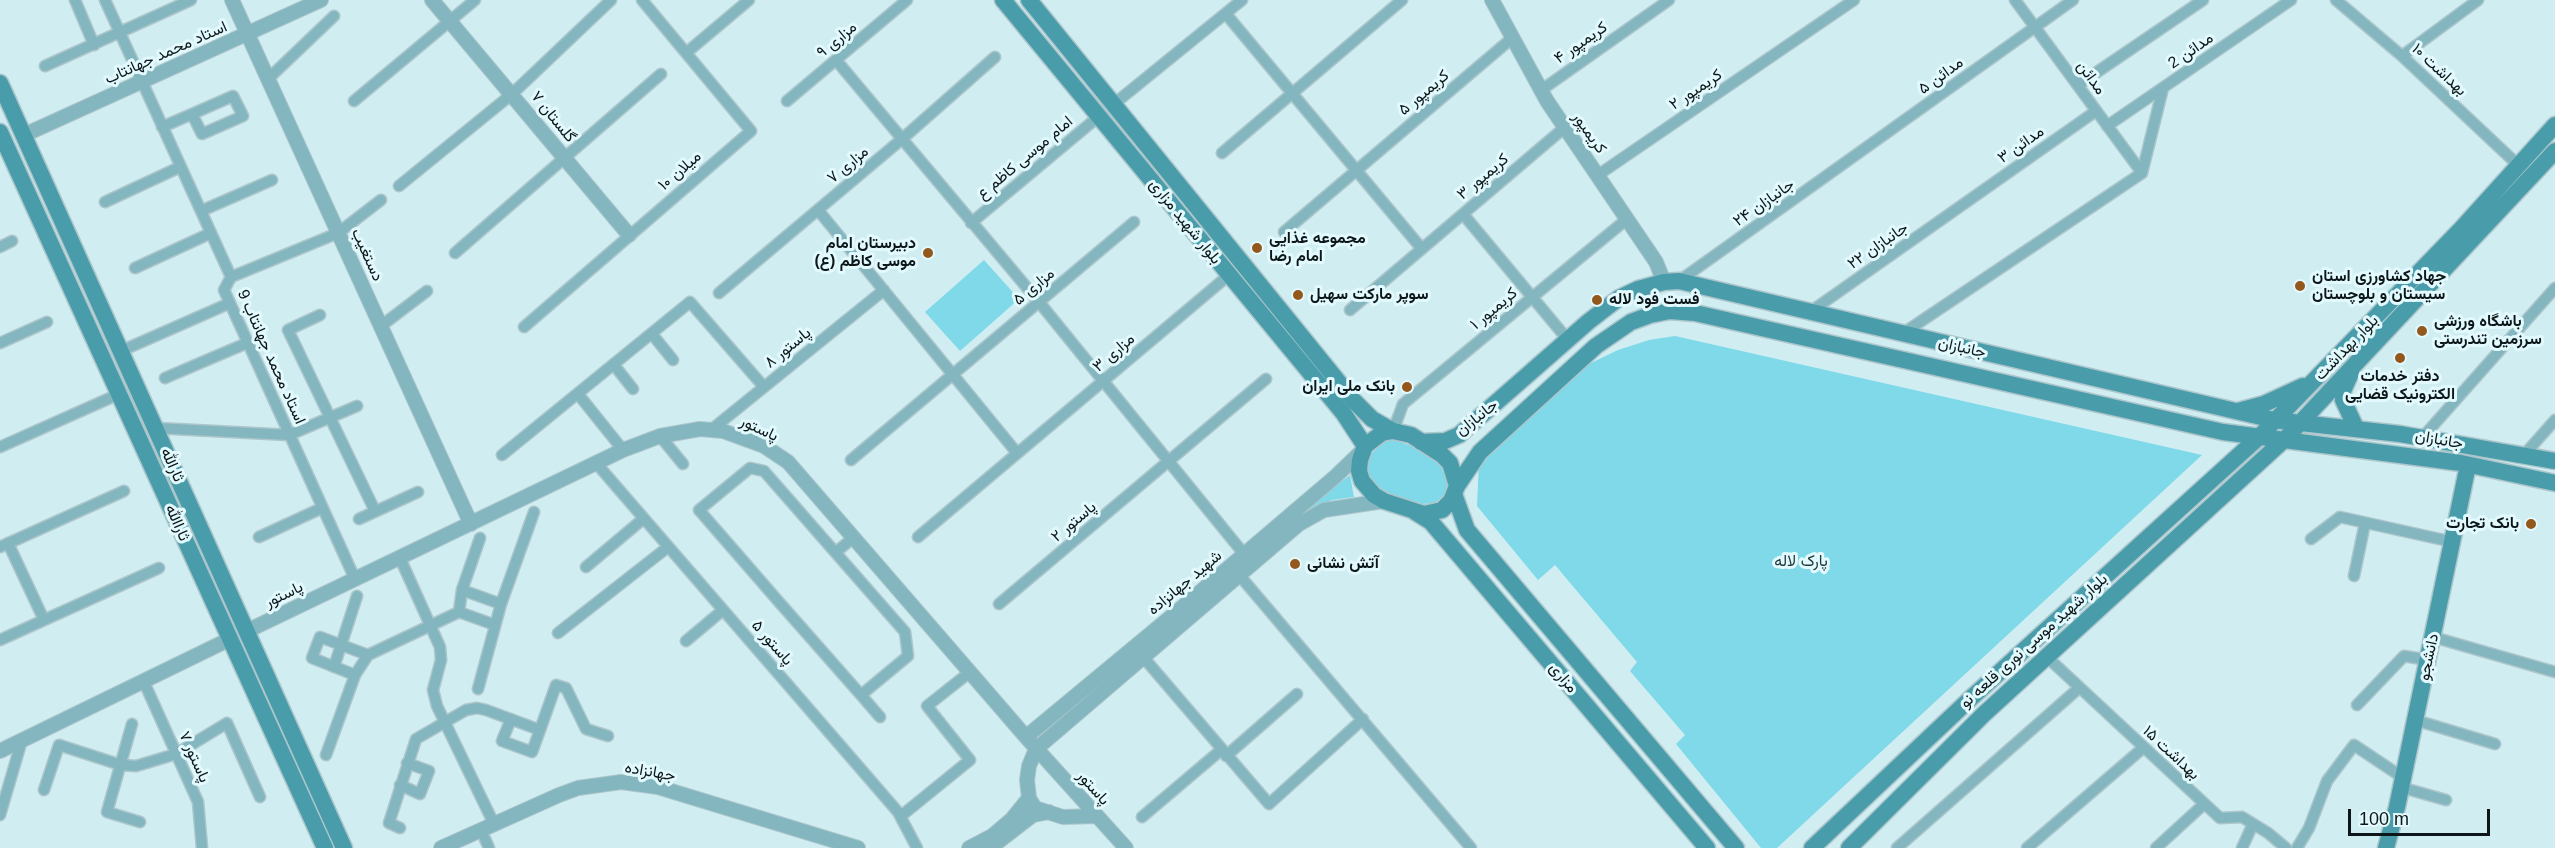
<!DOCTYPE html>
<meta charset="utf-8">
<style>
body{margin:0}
#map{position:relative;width:2555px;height:848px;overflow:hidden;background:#d0edf2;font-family:Arial,sans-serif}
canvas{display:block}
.scale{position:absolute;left:2348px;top:809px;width:142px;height:27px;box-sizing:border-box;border:3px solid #0d1719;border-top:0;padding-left:8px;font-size:18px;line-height:21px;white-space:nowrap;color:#0d1719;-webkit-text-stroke:4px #e2f9fd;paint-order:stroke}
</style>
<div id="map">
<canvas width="2555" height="848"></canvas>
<div class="scale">100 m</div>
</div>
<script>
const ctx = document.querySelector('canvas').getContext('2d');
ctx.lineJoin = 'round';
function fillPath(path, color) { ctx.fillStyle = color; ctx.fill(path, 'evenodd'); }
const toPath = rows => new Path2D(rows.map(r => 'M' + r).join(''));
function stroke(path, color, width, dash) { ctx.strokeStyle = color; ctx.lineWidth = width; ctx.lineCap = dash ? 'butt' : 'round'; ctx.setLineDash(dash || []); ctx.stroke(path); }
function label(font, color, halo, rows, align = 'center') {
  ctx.font = font + ' Arial,Vazirmatn,sans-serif'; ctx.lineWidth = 6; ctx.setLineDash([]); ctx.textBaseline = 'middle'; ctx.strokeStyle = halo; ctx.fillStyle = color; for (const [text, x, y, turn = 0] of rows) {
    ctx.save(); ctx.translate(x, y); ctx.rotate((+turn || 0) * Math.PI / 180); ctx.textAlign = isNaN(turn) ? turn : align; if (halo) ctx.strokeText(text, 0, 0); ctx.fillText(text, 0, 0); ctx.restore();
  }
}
fillPath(toPath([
 [984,260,1019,299,960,351,925,312],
 [1675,336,2202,455,1777,848,1761,848,1676,744,1685,735,1630,671,1637,662,1555,565,1538,580,1477,506,1479,462,1589,364,1618,350,1649,340],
 [1395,440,1414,447,1442,465,1448,484,1445,495,1436,502,1418,505,1377,490,1367,475,1369,456,1383,442],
 [1350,475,1354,497,1332,500,1286,524]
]), '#7fd9e9');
const minor = toPath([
 [75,0,94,45],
 [105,0,231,277,224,290,355,579],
 [2015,0,2142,173],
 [2336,0,2402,56,2518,165],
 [1226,14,1422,249],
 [686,53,749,0],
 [2402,56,2478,0],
 [836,60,1039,302,1244,554],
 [45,66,191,0],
 [268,79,334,16],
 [2078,85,2203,0],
 [1540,91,1669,0],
 [354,101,475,0],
 [787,101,907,0],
 [1114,104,1242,0],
 [2107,126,2291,0],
 [162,127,192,114,233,96,243,116,202,134,192,114],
 [1222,153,1402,0],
 [2142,173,2163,88],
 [1598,175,1854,0],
 [399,186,512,94,611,0],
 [105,202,180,167],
 [818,210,1017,453],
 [201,211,272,180],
 [1463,214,1568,340],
 [971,223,1098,117],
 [1284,232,1511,39],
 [0,247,12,241],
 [455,253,661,74],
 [135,268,211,233],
 [231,277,338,233,381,200],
 [1679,281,2073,0],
 [719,293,902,139,995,57],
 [1350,310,1564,128],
 [1810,312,2096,111],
 [320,315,288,330,375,511],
 [381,326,427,291],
 [524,327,751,131,642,0],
 [652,334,673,360],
 [1902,334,2142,173],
 [0,343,47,322],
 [121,351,230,303],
 [614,365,633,389],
 [165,378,247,343],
 [578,394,623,450],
 [156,428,289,435,357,406],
 [711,430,884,290],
 [1393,431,1403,404,1627,219],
 [660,436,683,464],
 [2422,438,2555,288],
 [0,447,119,394],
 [502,455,690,302,764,387],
 [2524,455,2555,420],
 [851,460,1134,222],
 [596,463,898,812,917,848],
 [359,519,418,492],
 [259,537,322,508],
 [918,537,1229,275],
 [2311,539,2340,517,2453,542],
 [8,543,44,620],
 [0,547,124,491],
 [836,552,853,538],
 [400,558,440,647,441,660,433,690,437,706,494,824],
 [586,567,643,519],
 [1240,576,1471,848],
 [2354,576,2365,523],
 [462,590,501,604],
 [999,604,1266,379],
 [459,612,495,625],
 [558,633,668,547],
 [2433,637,2555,672],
 [0,640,159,568],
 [686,641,723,610],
 [2047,657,2220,818,2242,817,2268,833,2286,848],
 [1144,658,1269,804,1363,719],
 [334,667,357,596],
 [355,675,312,658,320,637,368,655],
 [144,682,198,802,202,848],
 [478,689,501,604,534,512],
 [861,695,908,656,905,632,764,471,750,468,699,510,779,602,861,695,880,717],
 [2357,705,2404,656,2428,660],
 [511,719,502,741,532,752,540,730],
 [2415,720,2495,744],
 [132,724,107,812,140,822],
 [326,755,355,675,368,655,459,612,462,590,480,538],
 [1226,756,1297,694],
 [400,785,420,794,429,771,407,763],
 [2400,787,2446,800],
 [44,790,59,745,121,765,136,766,176,754,227,723,260,797],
 [0,815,22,740],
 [901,816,970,760,927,706,970,672],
 [1142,817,1221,750],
 [400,828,389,823,416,739,466,710,477,708,486,710,540,730,556,685,566,688,586,729,608,736],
 [485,839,489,848],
 [1897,848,2079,688],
 [2027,848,2143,748],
 [2156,848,2204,804],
 [2242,848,2253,824],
 [2297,848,2309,828,2327,781,2354,745,2402,777]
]);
const tertiary = toPath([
 [232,0,471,524],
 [432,0,629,235],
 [1492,0,1547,101,1656,262,1664,282],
 [24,135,321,0],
 [247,631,623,450,660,436,700,429,723,431,764,446,788,462,1026,737,1126,848],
 [1026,737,1172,616,1336,476,1363,450],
 [0,751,230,639],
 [1096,816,1063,817,1035,808,1029,798,1027,780,1029,766,1036,749,1299,524,1324,510,1384,501],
 [441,848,559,795,578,788,621,782,658,787,858,848],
 [969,848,992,836,1012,819,1029,798],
 [990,848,1033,815,1049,812]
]);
const secondary = toPath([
 [1003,0,1344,414,1365,446],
 [1029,0,1354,401,1372,419,1393,431],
 [0,83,344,848],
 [0,132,325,848],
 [2351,373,2343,391,2343,400,2356,428],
 [2238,411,2264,404,2303,386],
 [1393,431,1411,435,1442,455,1450,463,1457,486,1451,501,1442,510,1424,514,1384,501,1374,495,1362,481,1359,471,1360,460,1365,446,1382,433,1393,431],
 [1421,442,1445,441,1459,435,1588,322,1619,298,1638,289,1664,282,1679,281,2274,420,2400,434,2555,461],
 [1457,486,1480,452,1596,346,1631,322,1650,315,1670,311,1695,313,2223,432,2461,463,2555,483],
 [1454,494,1467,530,1736,848],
 [1415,512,1431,522,1707,848],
 [1812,848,1970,699,2259,437,2461,229,2555,125],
 [1849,848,1984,714,2285,439,2555,151],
 [2386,848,2397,807,2468,465]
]);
stroke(minor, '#adc6cb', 13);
stroke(tertiary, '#adc6cb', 16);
stroke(secondary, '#adc6cb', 19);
stroke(minor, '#83b6bf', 10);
stroke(tertiary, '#83b6bf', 14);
stroke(secondary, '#499dab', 16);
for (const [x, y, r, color] of [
 [1257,248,6,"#95581c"],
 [928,253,6,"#95581c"],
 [2300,286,6,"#95581c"],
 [1298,295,6,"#95581c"],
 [1597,300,6,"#95581c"],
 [2422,331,6,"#95581c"],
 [2400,358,6,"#95581c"],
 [1407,387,6,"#95581c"],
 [2531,524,6,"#95581c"],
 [1295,564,6,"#95581c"]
]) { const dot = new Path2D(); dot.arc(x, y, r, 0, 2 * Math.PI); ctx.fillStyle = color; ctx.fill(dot); stroke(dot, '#e2f9fd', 2); }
label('16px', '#0d1719', '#e2f9fd', [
 ["مزاری ۹",837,40,-40],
 ["کریمپور ۴",1581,43,-35],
 ["مدائن 2",2191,51,-35],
 ["استاد محمد جهانتاب",166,53,-24],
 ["بهداشت ۱۰",2439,70,43],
 ["مدائن ۵",1941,76,-36],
 ["مدائن",2091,78,54],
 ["کریمپور ۲",1696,90,-34],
 ["کریمپور ۵",1424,93,-40],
 ["گلستان ۷",553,117,51],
 ["کریمپور",1589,133,55],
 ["مدائن ۳",2021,145,-35],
 ["امام موسی کاظم ع",1025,158,-40],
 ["مزاری ۷",848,165,-40],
 ["میلان ۱۰",680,171,-41],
 ["کریمپور ۳",1483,177,-40],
 ["جانبازان ۲۴",1764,203,-35],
 ["بلوار شهید مزاری",1185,222,51],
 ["جانبازان ۲۲",1878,246,-35],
 ["دستغیب",367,255,66],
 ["مزاری ۵",1034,287,-40],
 ["کریمپور ۱",1494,309,-40],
 ["پاستور ۸",788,348,-39],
 ["جانبازان",1962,348,13],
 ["بلوار بهداشت",2347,348,-46],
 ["مزاری ۳",1114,353,-41],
 ["استاد محمد جهانتاب 9",271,357,66],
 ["جانبازان",1477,418,-38],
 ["پاستور",759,429,25],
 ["جانبازان",2439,440,10],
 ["ثارالله",172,465,66],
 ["پاستور ۲",1074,522,-40],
 ["ثاراالله",177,523,66],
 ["شهید جهانزاده",1185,583,-40],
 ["پاستور",284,595,-26],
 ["بلوار شهید موسی نوری قلعه نو",2034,641,-42],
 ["پاستور ۵",772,643,49],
 ["دانشجو",2429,657,-78],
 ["مزاری",1563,678,50],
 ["بهداشت ۱۵",2171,753,43],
 ["پاستور ۷",194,757,66],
 ["جهانزاده",650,772,10],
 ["پاستور",1093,788,48]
]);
label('bold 16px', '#0d1719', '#e2f9fd', [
 ["مجموعه غذایی",1269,239],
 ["امام رضا",1269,257],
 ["دبیرستان امام",916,244,"right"],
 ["موسی کاظم (ع)",916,262,"right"],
 ["جهاد کشاورزی استان",2312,277],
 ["سیستان و بلوچستان",2312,295],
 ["سوپر مارکت سهیل",1310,295],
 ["فست فود لاله",1609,300],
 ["باشگاه ورزشی",2434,322],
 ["سرزمین تندرستی",2434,340],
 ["دفتر خدمات",2400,377,"center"],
 ["الکترونیک قضایی",2400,395,"center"],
 ["بانک ملی ایران",1395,387,"right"],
 ["بانک تجارت",2519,524,"right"],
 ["آتش نشانی",1307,564]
], 'left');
label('16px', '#1f373b', '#e2f9fd', [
 ["پارک لاله",1801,562]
]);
</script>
